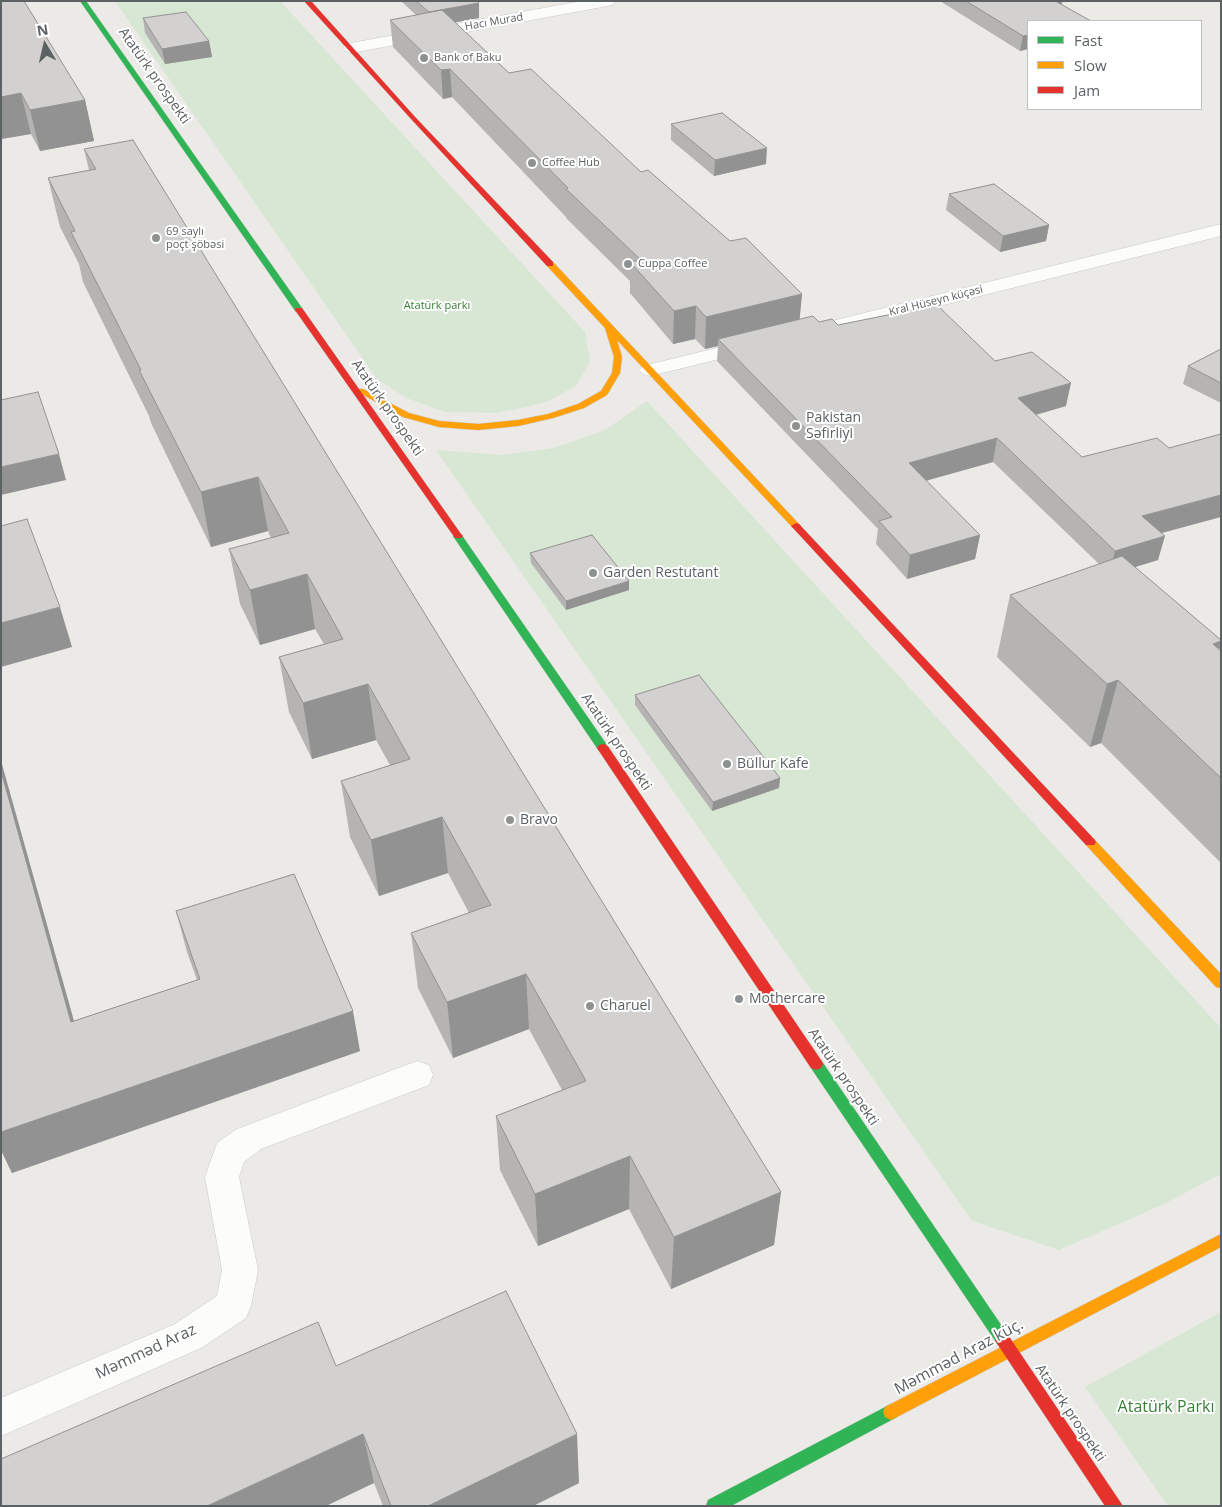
<!DOCTYPE html>
<meta charset="utf-8">
<style>
body{margin:0}
#map{position:relative;width:1222px;height:1507px;overflow:hidden;background:#eceae7;font-family:"Open Sans",sans-serif}
canvas{display:block}
.frame{position:absolute;inset:0;border:2px solid #5c6164;pointer-events:none}
.legend{position:absolute;left:1027px;top:20px;width:175px;height:90px;box-sizing:border-box;background:#fff;border:1px solid #bec0c1;margin:0;padding:6px 9px;list-style:none;font-size:15px;color:#5c6164}
.legend li{display:flex;align-items:center;gap:10px;height:25px}
.legend b{width:25px;border:1px solid #bec0c1}
.north{position:absolute;left:20px;top:20px;width:50px;height:50px;-webkit-text-stroke:4px #fff;paint-order:stroke;rotate:351deg;font-size:14px;font-weight:700;line-height:20px;text-align:center;color:#5c6164}
.north::after{content:'';display:block;margin:auto;width:18px;height:22px;background:#5c6164;clip-path:polygon(50% 0,100% 100%,50% 72%,0 100%)}
</style>
<div id="map">
<canvas width="1222" height="1507"></canvas>
<div class="frame"></div>
<ul class="legend">
<li><b style="height:6px;background:#30b455"></b>Fast</li>
<li><b style="height:6px;background:#ff9f0a"></b>Slow</li>
<li><b style="height:6px;background:#e5322d"></b>Jam</li>
</ul>
<div class="north">N</div>
</div>
<script>
const ctx = document.querySelector('canvas').getContext('2d');
ctx.lineJoin = 'round';
function fillPath(path, color) { ctx.fillStyle = color; ctx.fill(path, 'evenodd'); }
const toPath = rows => new Path2D(rows.map(r => 'M' + r).join(''));
function stroke(path, color, width, dash) { ctx.strokeStyle = color; ctx.lineWidth = width; ctx.lineCap = dash ? 'butt' : 'round'; ctx.setLineDash(dash || []); ctx.stroke(path); }
function label(font, color, halo, rows, align = 'center') {
  ctx.font = font + ' "Open Sans",sans-serif'; ctx.lineWidth = 4; ctx.setLineDash([]); ctx.textBaseline = 'middle'; ctx.strokeStyle = halo; ctx.fillStyle = color; for (const [text, x, y, turn = 0] of rows) {
    ctx.save(); ctx.translate(x, y); ctx.rotate((+turn || 0) * Math.PI / 180); ctx.textAlign = isNaN(turn) ? turn : align; if (halo) ctx.strokeText(text, 0, 0); ctx.fillText(text, 0, 0); ctx.restore();
  }
}
fillPath(toPath([
 [115,1,280,1,585,332,590,362,576,386,548,401,527,407,494,413,446,412,406,398,377,379],
 [647,401,1221,1028,1221,1174,1164,1204,1059,1250,972,1221,436,450,503,455,554,448,605,430],
 [1221,1312,1221,1506,1168,1506,1085,1387]
]), '#d7e7d3');
const street = toPath([
 [582,1,615,1,613,4,608,6,351,53,345,51,343,48,345,45,351,43,582,1],
 [1221,224,1221,236,807,339,800,337,797,333,800,329,1221,224],
 [753,339,760,341,763,345,760,349,650,376,643,374,639,370,643,366,753,339],
 [417,1061,429,1065,433,1075,429,1085,261,1149,244,1162,239,1177,258,1270,251,1306,246,1318,201,1348,1,1436,1,1398,175,1324,217,1296,222,1270,205,1177,217,1143,237,1129,417,1061]
]);
const fast = toPath([
 [80,1,86,1,302,308,302,312,296,312,80,1],
 [458,533,461,534,607,745,609,748,607,751,599,751,453,536,458,533],
 [816,1058,821,1060,1008,1335,1011,1340,1008,1345,1003,1347,998,1345,811,1068,809,1064,811,1060,816,1058],
 [891,1404,897,1407,899,1412,897,1417,731,1506,706,1506,708,1500,891,1404]
]);
const slow = toPath([
 [547,262,553,262,799,524,801,526,799,528,793,528,617,340,622,357,620,373,607,395,584,408,553,418,518,426,478,430,439,427,403,417,356,391,357,389,363,389,409,413,439,421,478,424,518,420,548,414,578,404,601,391,612,373,614,357,605,328,547,266,547,262],
 [1090,838,1094,839,1221,974,1221,988,1216,987,1086,845,1084,842,1086,839,1090,838],
 [1221,1234,1221,1247,897,1417,891,1420,885,1417,883,1412,885,1407,1221,1234]
]);
const jam = toPath([
 [304,1,311,1,416,118,553,262,553,266,547,266,412,120,304,1],
 [296,308,302,308,461,534,463,536,461,538,455,538,295,310,296,308],
 [796,523,799,524,1094,839,1096,842,1094,845,1086,845,793,528,791,526,796,523],
 [603,744,607,745,821,1060,823,1064,821,1068,816,1070,811,1068,599,751,597,748,599,745,603,744],
 [1003,1333,1008,1335,1123,1506,1105,1506,998,1345,995,1340,998,1335,1003,1333]
]);
stroke(street, '#c8c9c9', 1);
stroke(fast, '#c8c9c8', 1);
stroke(slow, '#c8c9c8', 1);
stroke(jam, '#c8c9c8', 1);
fillPath(street, '#fcfcfb');
fillPath(fast, '#30b455');
fillPath(slow, '#ff9f0a');
fillPath(jam, '#e5322d');
fillPath(toPath([
 [1,1,85,100,94,141,40,151,31,134,1,139],
 [401,1,477,1,479,3,479,18,455,22,509,73,641,172,730,241,802,294,799,319,838,325,995,361,1066,406,1036,415,1161,533,1158,560,1134,567,1221,640,1221,644,1219,650,1221,651,1221,863,1101,743,1090,747,997,657,1010,595,1099,564,993,462,926,481,980,535,975,559,907,579,876,544,878,529,717,361,718,346,705,349,695,339,673,344,630,293,630,281,567,219,566,217,452,97,443,99,393,47,390,20,416,15],
 [940,1,1063,1,1061,4,1028,21,1028,49,1020,51],
 [143,18,209,41,212,57,165,64,145,33],
 [671,124,766,164,714,176,671,140],
 [84,149,781,1192,774,1245,671,1289,629,1209,538,1246,500,1170,496,1116,562,1090,529,1029,453,1058,418,988,411,933,469,913,448,873,379,896,350,837,341,781,390,765,376,740,312,759,289,712,279,657,324,644,315,629,260,645,240,604,229,549,271,538,268,531,211,547,151,423,149,416,83,282,79,264,60,227,48,178,89,170],
 [949,194,1049,225,1046,241,1000,252,946,210],
 [1221,349,1221,403,1183,384,1188,366],
 [530,553,629,590,566,610,531,563],
 [635,695,780,778,779,788,712,811,635,705],
 [1,761,74,1021,197,980,187,952,176,911,360,1051,12,1173,1,1150],
 [336,1366,579,1483,533,1506,383,1506,374,1483]
]), '#b5b4b3');
fillPath(toPath([
 [1058,1,1063,1,1055,17],
 [479,3,479,18,430,27,429,12],
 [1028,35,1028,49,1020,51,1023,36],
 [209,41,212,57,165,64,162,49],
 [450,69,452,97,443,99,441,70],
 [21,93,31,134,1,139,1,97],
 [85,100,94,141,40,151,30,110],
 [767,148,766,164,714,176,715,160],
 [1049,225,1046,241,1000,252,1003,236],
 [802,294,799,326,718,339,718,346,705,349,706,317],
 [696,306,695,339,673,344,674,311],
 [1071,383,1066,406,1014,421,1018,398],
 [997,438,993,462,906,486,909,463],
 [59,454,66,480,1,495,1,467],
 [258,477,268,531,211,547,201,492],
 [1221,495,1221,517,1136,540,1142,516],
 [980,535,975,559,907,579,910,555],
 [1165,536,1158,560,1109,575,1115,551],
 [307,574,315,629,260,645,250,590],
 [629,581,629,590,566,610,566,601],
 [60,607,72,647,1,667,1,623],
 [1221,641,1221,644,1202,703,1213,644],
 [1118,680,1101,743,1090,747,1107,684],
 [368,684,376,740,312,759,303,703],
 [1,761,85,1061,71,1022,1,771],
 [780,778,779,788,712,811,713,802],
 [442,817,448,873,379,896,371,840],
 [526,974,529,1029,453,1058,447,1002],
 [353,1011,360,1051,12,1173,1,1150,1,1132],
 [630,1156,629,1209,538,1246,535,1194],
 [781,1192,774,1245,671,1289,674,1237],
 [363,1434,374,1483,326,1506,207,1506],
 [577,1434,579,1483,533,1506,428,1506]
]), '#939292');
const building = toPath([
 [1,1,24,1,85,100,30,110,21,93,1,97,1,1],
 [416,1,477,1,479,3,429,12,416,1],
 [966,1,1058,1,1057,2,1091,21,1028,21,1028,35,1023,36,966,1],
 [442,10,509,73,531,69,641,172,648,170,730,241,746,238,802,294,706,317,696,306,674,311,630,262,641,260,566,189,568,188,450,69,441,70,390,20,442,10],
 [186,12,209,41,162,49,143,18,186,12],
 [722,113,767,148,715,160,671,124,722,113],
 [133,140,781,1192,674,1237,630,1156,535,1194,496,1116,586,1081,526,974,447,1002,411,933,491,905,442,817,371,840,341,781,410,759,368,684,303,703,279,657,343,639,307,574,250,590,229,549,289,533,258,477,201,492,139,370,141,370,71,232,75,231,48,178,96,169,84,149,133,140],
 [994,184,1049,225,1003,236,949,194,994,184],
 [937,305,995,361,1032,352,1071,383,1018,398,1082,457,1157,438,1169,448,1221,434,1221,495,1142,516,1165,536,1115,551,997,438,909,463,980,535,910,555,879,521,892,517,718,339,813,316,819,322,832,319,838,325,937,305],
 [1221,349,1221,383,1188,366,1221,349],
 [38,392,59,454,1,467,1,400,38,392],
 [27,519,60,607,1,623,1,526,27,519],
 [592,535,629,581,566,601,530,553,592,535],
 [1122,556,1221,640,1221,641,1213,644,1221,651,1221,778,1118,680,1107,684,1010,595,1122,556],
 [699,675,780,778,713,802,635,695,699,675],
 [1,771,71,1022,200,979,176,911,294,874,353,1011,1,1132,1,771],
 [506,1291,577,1434,428,1506,391,1506,363,1434,207,1506,1,1506,1,1459,318,1322,336,1366,506,1291]
]);
fillPath(building, '#d2d1d0');
stroke(building, '#939292', 1);
for (const [x, y, r, color] of [
 [424,58,5,"#8e9192"],
 [532,163,5,"#8e9192"],
 [156,238,5,"#8e9192"],
 [628,264,5,"#8e9192"],
 [796,426,5,"#8e9192"],
 [593,573,5,"#8e9192"],
 [727,764,5,"#8e9192"],
 [510,820,5,"#8e9192"],
 [739,999,5,"#8e9192"],
 [590,1006,5,"#8e9192"]
]) { const dot = new Path2D(); dot.arc(x, y, r, 0, 2 * Math.PI); ctx.fillStyle = color; ctx.fill(dot); stroke(dot, '#fff', 2); }
label('11px', '#5c6164', '#fff', [
 ["Hacı Murad",494,22,-10],
 ["Kral Hüseyn küçəsi",936,301,-14]
]);
label('11px', '#5c6164', '#fff', [
 ["Bank of Baku",434,58],
 ["Coffee Hub",542,163],
 ["69 saylı",166,232],
 ["poçt şöbəsi",166,245],
 ["Cuppa Coffee",638,264]
], 'left');
label('11px', '#3a8137', '#fff', [
 ["Atatürk parkı",437,306]
]);
label('14px', '#5c6164', '#fff', [
 ["Atatürk prospekti",154,76,55],
 ["Atatürk prospekti",387,408,55],
 ["Atatürk prospekti",616,742,56],
 ["Atatürk prospekti",843,1077,56],
 ["Atatürk prospekti",1070,1413,56]
]);
label('14px', '#5c6164', '#fff', [
 ["Pakistan",806,418],
 ["Səfirliyi",806,434],
 ["Garden Restutant",603,573],
 ["Büllur Kafe",737,764],
 ["Bravo",520,820],
 ["Mothercare",749,999],
 ["Charuel",600,1006]
], 'left');
label('16px', '#5c6164', '#fff', [
 ["Məmməd Araz",146,1352,-25],
 ["Məmməd Araz küç.",959,1357,-28]
]);
label('16px', '#3a8137', '#fff', [
 ["Atatürk Parkı",1166,1407]
]);
</script>
